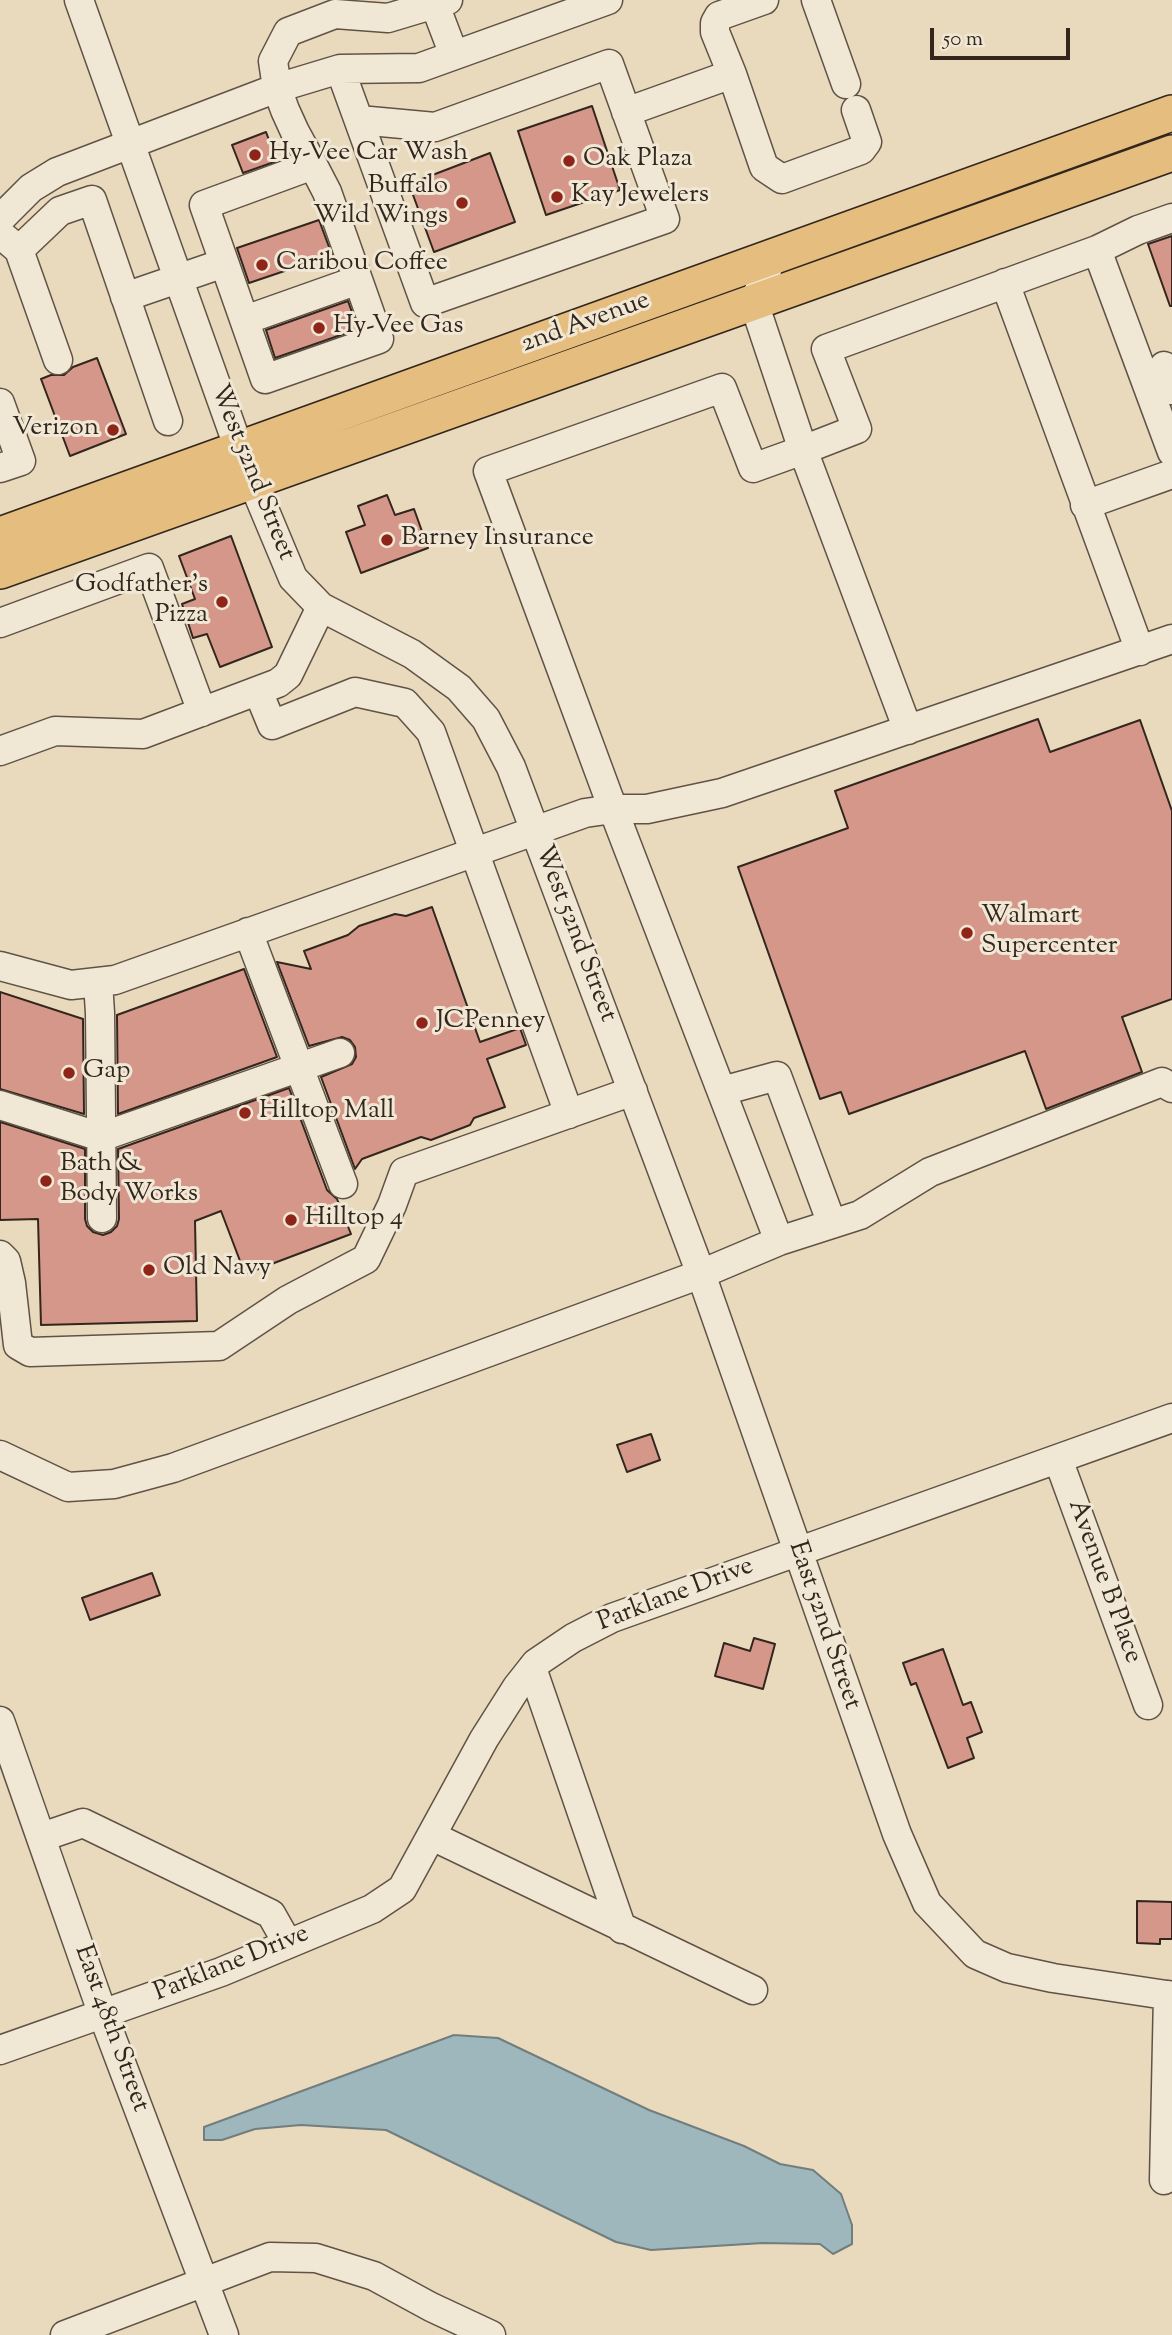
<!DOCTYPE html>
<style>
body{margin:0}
#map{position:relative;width:1172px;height:2335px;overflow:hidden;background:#e9dabe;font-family:"Sorts Mill Goudy",serif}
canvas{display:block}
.scale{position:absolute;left:930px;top:28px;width:140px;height:32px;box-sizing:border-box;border:4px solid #32261d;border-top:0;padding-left:9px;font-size:21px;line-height:24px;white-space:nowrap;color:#32261d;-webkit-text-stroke:5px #f1e7d5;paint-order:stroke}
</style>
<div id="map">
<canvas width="1172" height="2335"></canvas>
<div class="scale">50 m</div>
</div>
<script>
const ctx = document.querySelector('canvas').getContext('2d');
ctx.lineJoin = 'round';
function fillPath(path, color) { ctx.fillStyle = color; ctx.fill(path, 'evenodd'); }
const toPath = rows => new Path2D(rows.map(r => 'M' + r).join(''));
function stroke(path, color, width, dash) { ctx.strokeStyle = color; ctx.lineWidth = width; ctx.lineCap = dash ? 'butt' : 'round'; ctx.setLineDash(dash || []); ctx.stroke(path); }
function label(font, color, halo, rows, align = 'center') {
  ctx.font = font + ' "Sorts Mill Goudy",serif'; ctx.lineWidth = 6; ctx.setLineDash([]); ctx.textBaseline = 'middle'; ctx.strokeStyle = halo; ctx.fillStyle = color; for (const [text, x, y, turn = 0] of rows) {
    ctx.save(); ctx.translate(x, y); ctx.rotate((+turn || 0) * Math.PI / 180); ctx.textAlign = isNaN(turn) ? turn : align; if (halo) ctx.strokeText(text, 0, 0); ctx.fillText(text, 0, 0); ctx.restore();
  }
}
const water = toPath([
 [454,2035,498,2038,649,2110,744,2146,780,2164,813,2170,841,2194,852,2225,852,2244,833,2254,820,2244,763,2243,651,2250,616,2242,386,2130,301,2125,255,2129,222,2140,204,2140,204,2127,454,2035]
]);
fillPath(water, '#9db7bd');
stroke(water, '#727d7d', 2);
const building = toPath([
 [592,106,620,190,546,215,518,131,592,106],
 [266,132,277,161,243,173,232,145,266,132],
 [490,153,515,222,434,252,409,184,490,153],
 [319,220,332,255,249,283,237,248,319,220],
 [1172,236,1172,306,1170,306,1148,244,1172,236],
 [348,301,358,329,275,358,266,330,348,301],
 [97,358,126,434,70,456,41,379,51,375,64,375,73,367,97,358],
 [387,495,395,515,414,509,428,548,361,573,346,532,365,525,358,506,387,495],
 [231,536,272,647,220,667,207,634,193,638,182,604,195,599,179,556,231,536],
 [1038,719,1050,752,1140,720,1172,811,1172,999,1122,1017,1142,1072,1046,1109,1025,1051,849,1114,841,1092,820,1099,738,867,848,828,835,791,1038,719],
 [432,907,480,1042,520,1028,526,1045,487,1059,505,1107,474,1118,470,1125,431,1140,421,1137,362,1159,355,1169,321,1077,352,1064,356,1057,355,1047,350,1040,342,1037,309,1046,277,962,311,969,304,951,348,935,359,926,395,914,406,916,432,907],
 [244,969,277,1057,118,1114,117,1015,244,969],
 [0,992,83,1019,84,1114,0,1089,0,992],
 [289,1088,327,1190,337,1199,351,1234,245,1274,221,1211,195,1221,197,1321,41,1325,38,1219,0,1220,0,1122,85,1149,85,1219,87,1226,93,1232,103,1235,111,1232,117,1226,119,1219,118,1149,289,1088],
 [651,1434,660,1460,627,1472,617,1445,651,1434],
 [152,1573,160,1595,90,1620,82,1598,152,1573],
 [754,1638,775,1644,763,1689,715,1676,724,1643,750,1651,754,1638],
 [943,1649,963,1705,971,1702,982,1732,967,1738,974,1758,948,1768,916,1683,911,1685,903,1663,943,1649],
 [1137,1901,1172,1902,1172,1939,1160,1939,1160,1944,1137,1943,1137,1901]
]);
fillPath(building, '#d6978b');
stroke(building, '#32261d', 2);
const minor = toPath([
 [79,0,239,449,293,578,321,607,412,654,459,688,486,719,511,767,701,1274,897,1834,927,1903,975,1954,1007,1968,1053,1978,1172,1996],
 [816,0,846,84],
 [435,5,454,55],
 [340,69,425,303,665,219,609,64,435,127,359,120],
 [732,74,715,32,715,23,719,16,764,0],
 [626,112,732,74,764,167,782,179,861,150,867,142,856,110],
 [313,165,204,205,265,379,379,339,327,192,313,165,295,132,285,110,277,88,273,61,288,32,335,14,388,18,448,0],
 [0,219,31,188,57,172,277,88,340,69,419,68,608,0],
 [0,234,19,250,60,211,92,200,168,421],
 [19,250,58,360],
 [1097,250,1172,452],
 [772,257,754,303,803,450,908,730],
 [1005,283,1140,651],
 [125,297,224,263],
 [245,320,358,280],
 [1164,366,1172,390],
 [0,403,21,461,0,468],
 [1085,505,1172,474],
 [0,623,149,568,202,712],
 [258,691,272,725,355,692,405,703,431,732,569,1114],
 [0,751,55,731,143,734,278,683,288,675,321,607],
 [248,932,343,1184],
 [0,966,71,985,115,980,585,813,613,809,647,809,722,793,1172,639],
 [98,982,100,1013,102,1218],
 [722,1091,777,1076,832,1224],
 [0,1105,101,1137,340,1053],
 [779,1241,613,809,488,471,722,388,753,468,803,450,857,429,826,349,1097,250,1138,230,1172,218],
 [0,1255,6,1261,11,1283,18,1345,30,1352,219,1346,288,1300,366,1259,392,1205,404,1172,633,1091],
 [0,1455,68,1487,114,1484,173,1468,701,1274,779,1241,860,1215,930,1172,1162,1082,1172,1088],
 [1058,1459,1148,1705],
 [532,1668,622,1929],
 [0,1721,103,2015,224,2335],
 [432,1836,753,1990],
 [42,1837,83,1823,271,1914,288,1944],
 [0,2050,221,1972,372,1909,402,1889,484,1739,517,1687,536,1663,573,1638,612,1618,1172,1418],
 [1164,2180,1168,1995],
 [65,2335,270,2257,316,2258,374,2276,431,2307,491,2335]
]);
const major = toPath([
 [0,535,1172,113],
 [0,571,1172,153]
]);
stroke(minor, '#605345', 31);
stroke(major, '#32261d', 38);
stroke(minor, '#f1e7d5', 28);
stroke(major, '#e4bd7f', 35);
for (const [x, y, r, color] of [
 [255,155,7,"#8f2418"],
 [569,161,7,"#8f2418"],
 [557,197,7,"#8f2418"],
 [462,203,7,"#8f2418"],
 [262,265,7,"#8f2418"],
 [319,328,7,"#8f2418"],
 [113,430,7,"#8f2418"],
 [387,540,7,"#8f2418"],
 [222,602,7,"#8f2418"],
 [967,933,7,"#8f2418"],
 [422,1023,7,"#8f2418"],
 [69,1073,7,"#8f2418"],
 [245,1113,7,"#8f2418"],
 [46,1181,7,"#8f2418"],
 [291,1220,7,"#8f2418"],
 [149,1270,7,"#8f2418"]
]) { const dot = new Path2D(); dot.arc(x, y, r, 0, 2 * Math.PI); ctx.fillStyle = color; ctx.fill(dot); stroke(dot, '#f1e7d5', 2.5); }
label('26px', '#32261d', '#f1e7d5', [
 ["Hy-Vee Car Wash",269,155],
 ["Oak Plaza",583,161],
 ["Buffalo",448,188,"right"],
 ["Wild Wings",448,218,"right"],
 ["Kay Jewelers",571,197],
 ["Caribou Coffee",276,265],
 ["Hy-Vee Gas",333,328],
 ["Verizon",99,430,"right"],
 ["Barney Insurance",401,540],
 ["Godfather's",208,587,"right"],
 ["Pizza",208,617,"right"],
 ["Walmart",981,918],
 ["Supercenter",981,948],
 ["JCPenney",436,1023],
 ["Gap",83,1073],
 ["Hilltop Mall",259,1113],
 ["Bath &",60,1166],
 ["Body Works",60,1196],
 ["Hilltop 4",305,1220],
 ["Old Navy",163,1270]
], 'left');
label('26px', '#32261d', '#f1e7d5', [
 ["2nd Avenue",586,324,-20],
 ["West 52nd Street",251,473,68],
 ["West 52nd Street",574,934,69],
 ["Avenue B Place",1103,1582,70],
 ["Parklane Drive",676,1596,-21],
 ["East 52nd Street",823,1626,71],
 ["Parklane Drive",232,1965,-22],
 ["East 48th Street",110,2029,70]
]);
</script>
